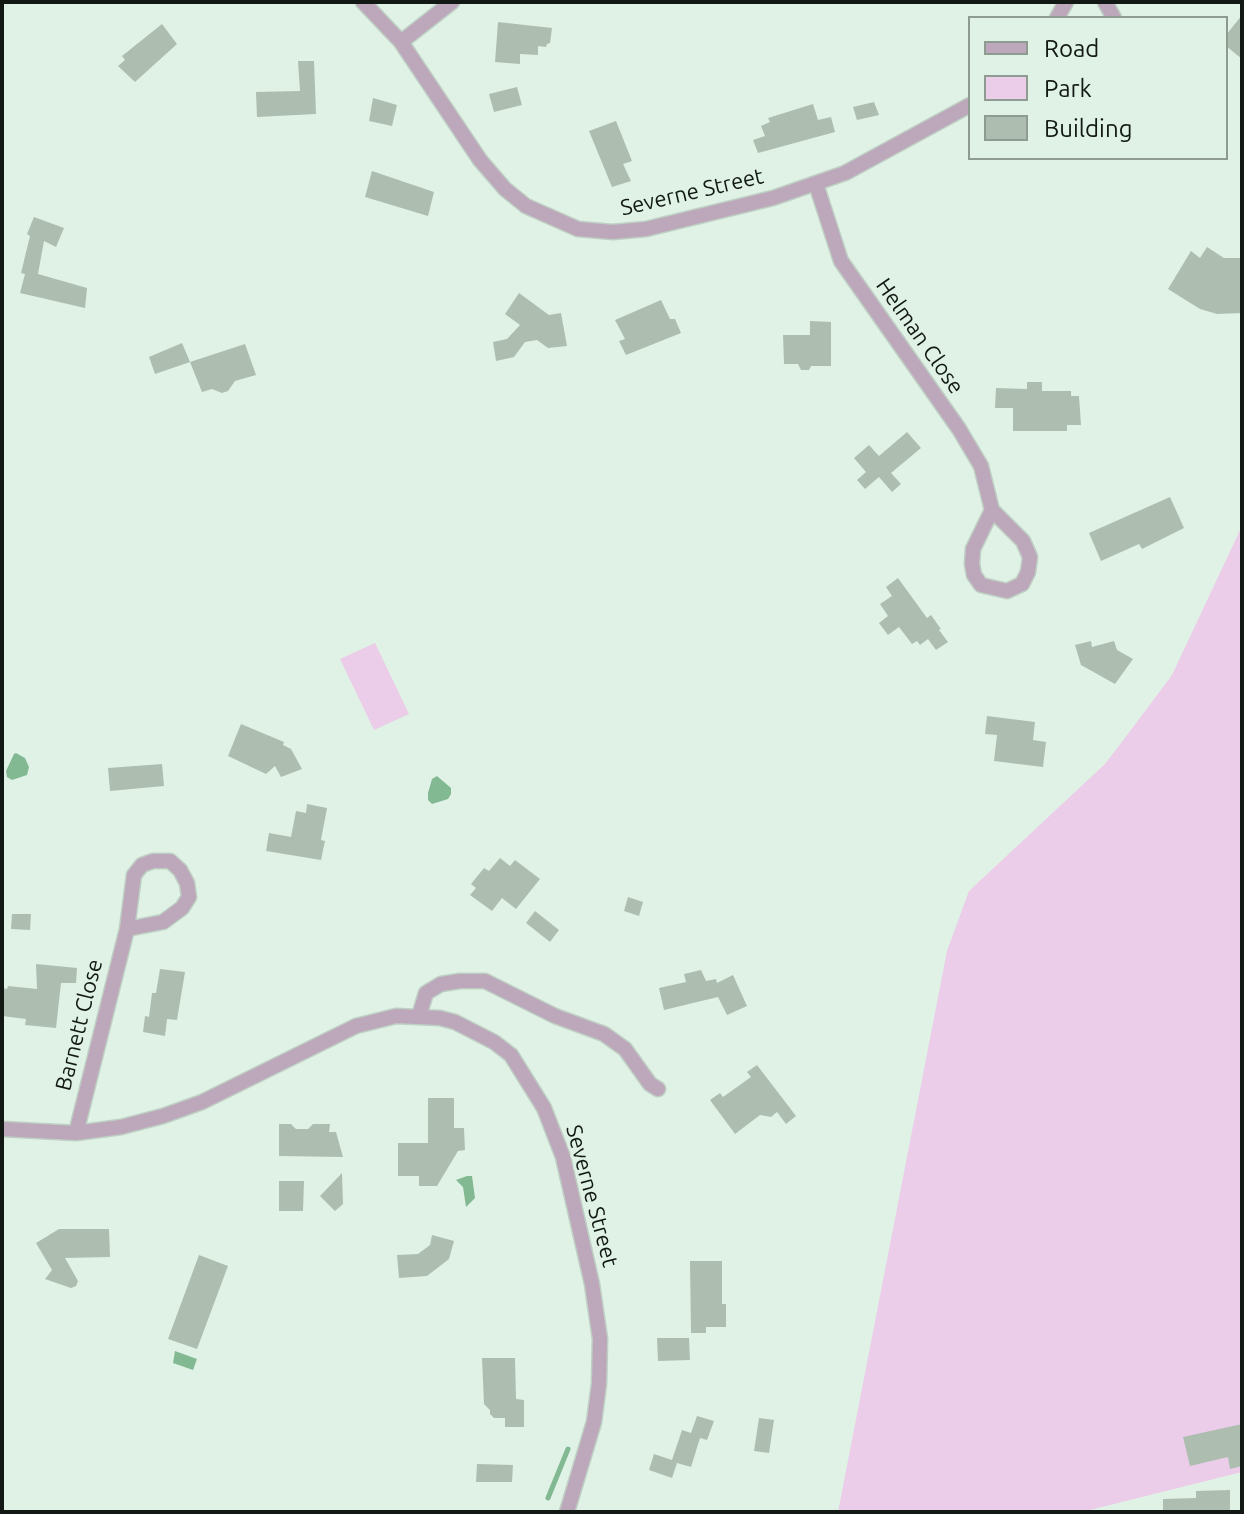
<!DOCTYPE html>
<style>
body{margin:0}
#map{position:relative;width:1244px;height:1514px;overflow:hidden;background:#e0f2e5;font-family:Ubuntu,sans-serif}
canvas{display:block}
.frame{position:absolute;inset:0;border:4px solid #121914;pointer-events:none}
.legend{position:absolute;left:968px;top:16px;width:260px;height:144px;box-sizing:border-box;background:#e0f2e5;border:2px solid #8e9b91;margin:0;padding:10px 14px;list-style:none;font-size:24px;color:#121914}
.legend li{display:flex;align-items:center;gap:16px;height:40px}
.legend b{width:40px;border:2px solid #8e9b91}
</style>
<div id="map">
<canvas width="1244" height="1514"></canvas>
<div class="frame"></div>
<ul class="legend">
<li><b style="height:10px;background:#bca7bb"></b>Road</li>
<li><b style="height:22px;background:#ebcce9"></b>Park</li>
<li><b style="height:22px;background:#adbeb1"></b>Building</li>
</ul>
</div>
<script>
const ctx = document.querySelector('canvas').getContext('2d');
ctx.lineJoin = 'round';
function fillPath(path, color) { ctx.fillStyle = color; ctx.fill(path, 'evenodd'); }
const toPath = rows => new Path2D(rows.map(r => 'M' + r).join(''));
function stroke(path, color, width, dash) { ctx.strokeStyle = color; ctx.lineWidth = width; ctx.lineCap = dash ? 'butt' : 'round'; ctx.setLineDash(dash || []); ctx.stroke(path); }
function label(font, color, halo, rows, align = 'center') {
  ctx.font = font + ' Ubuntu,sans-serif'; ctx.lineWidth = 6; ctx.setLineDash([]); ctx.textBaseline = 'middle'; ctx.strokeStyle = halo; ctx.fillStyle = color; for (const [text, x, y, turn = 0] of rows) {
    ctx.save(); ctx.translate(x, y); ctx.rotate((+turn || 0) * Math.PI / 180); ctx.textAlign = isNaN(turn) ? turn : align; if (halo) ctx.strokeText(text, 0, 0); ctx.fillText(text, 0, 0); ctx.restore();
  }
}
fillPath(toPath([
 [1242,526,1242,1472,1082,1512,838,1512,947,951,969,891,1105,764,1140,718,1172,675],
 [375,643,409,714,374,730,340,659]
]), '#ebcce9');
fillPath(toPath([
 [16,753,25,758,29,767,27,775,12,780,7,777,6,771,14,754],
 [437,776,451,788,451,794,448,799,432,804,428,800,428,793,432,779],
 [467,1176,472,1176,475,1198,466,1207,463,1187,456,1180],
 [175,1351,197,1359,193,1370,173,1363]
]), '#82b993');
stroke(toPath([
 [548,1498,568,1449]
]), '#82b993', 5);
fillPath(toPath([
 [1242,15,1242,59,1226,46,1226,35],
 [498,22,552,28,550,43,547,44,546,47,538,46,538,55,520,54,520,64,495,62],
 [162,24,177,44,135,82,118,66,125,60,122,56],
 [298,61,314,61,316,114,257,117,256,92,300,91],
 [517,87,522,105,494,112,489,94],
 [373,98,397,105,392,126,369,121],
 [874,102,879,115,857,120,853,107],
 [813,104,818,120,831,117,835,132,758,153,753,140,765,136,761,126,770,122,768,118],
 [616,121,632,161,623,164,631,181,612,187,589,131],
 [372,171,434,192,428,216,365,197],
 [34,217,64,228,56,247,44,241,38,274,87,288,85,308,20,293,25,274,21,273,30,236,27,234],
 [1207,247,1224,258,1242,258,1242,313,1217,314,1200,309,1168,289,1191,251,1200,258],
 [519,293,549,315,561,313,567,346,548,348,537,340,525,342,514,357,496,361,493,342,507,339,520,325,505,314],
 [661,300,670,319,675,319,681,333,626,355,619,341,625,339,615,320],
 [810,321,831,322,831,366,811,366,809,370,801,370,798,364,784,364,783,335,810,335],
 [182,343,190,362,155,374,149,357],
 [245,344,256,375,235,381,228,391,222,393,212,389,202,392,190,362],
 [1027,382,1042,382,1042,391,1071,391,1071,396,1079,396,1081,425,1067,425,1067,431,1013,431,1013,408,995,408,996,388,1027,389],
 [907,432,921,448,891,473,901,484,892,492,879,477,865,489,857,480,866,472,854,458,869,445,879,456],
 [1170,497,1184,528,1142,549,1139,544,1101,561,1089,533],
 [898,578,927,618,931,615,941,629,939,630,948,642,936,650,928,639,920,645,917,641,912,644,899,627,888,635,879,623,888,616,880,604,892,596,886,587],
 [1091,641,1092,647,1114,641,1117,650,1133,659,1115,684,1081,665,1075,645],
 [987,716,1035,722,1033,740,1046,742,1043,767,994,761,997,735,985,734],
 [241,724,284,742,283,745,291,749,302,769,281,777,275,766,266,774,228,756],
 [162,764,164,786,110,791,108,768],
 [307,804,327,808,321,840,325,841,321,860,266,851,269,833,291,837,296,811,306,813],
 [500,858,510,866,515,860,540,879,516,909,502,898,492,911,470,895,476,888,471,884,484,868,489,871],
 [628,897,643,902,639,916,624,911],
 [535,911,559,930,550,942,526,923],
 [12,914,31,914,30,930,11,929],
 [36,964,77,968,76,983,61,983,56,1028,25,1025,26,1019,2,1016,2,988,7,989,8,986,37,989],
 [160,969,185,972,177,1020,167,1019,165,1036,143,1032,145,1016,149,1017,152,993,156,993],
 [701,970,706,981,716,979,717,983,733,975,747,1006,727,1015,718,997,664,1010,659,988,686,982,684,974],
 [757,1065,796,1116,786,1124,777,1112,771,1117,760,1115,735,1134,710,1100,720,1093,723,1097,751,1077,747,1072],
 [428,1098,454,1098,454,1128,464,1128,465,1150,458,1151,437,1186,419,1186,419,1176,398,1176,398,1143,428,1143],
 [279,1124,291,1124,296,1129,308,1129,313,1124,330,1124,329,1132,336,1132,343,1157,279,1156],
 [342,1173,343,1204,335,1211,320,1196],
 [279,1181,304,1181,303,1211,279,1211],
 [59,1229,109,1229,110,1257,65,1258,78,1281,76,1286,71,1288,45,1279,52,1270,36,1243],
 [432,1235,454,1241,449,1259,427,1276,399,1278,397,1255,418,1254,430,1245],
 [199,1255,228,1266,197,1349,168,1339],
 [690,1261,722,1261,722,1304,726,1304,726,1327,706,1327,706,1333,691,1333],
 [657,1338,689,1338,690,1360,658,1361],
 [482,1358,515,1358,516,1399,524,1400,524,1427,505,1427,505,1418,494,1418,490,1414,490,1410,484,1404],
 [697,1416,714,1421,707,1440,700,1438,691,1467,677,1463,672,1478,649,1470,654,1454,672,1460,682,1430,691,1433],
 [759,1418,774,1420,769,1453,754,1451],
 [1242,1424,1242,1466,1230,1469,1228,1457,1190,1466,1183,1437],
 [477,1464,513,1465,512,1482,476,1482],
 [1230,1490,1230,1512,1163,1512,1163,1499,1196,1498,1196,1491]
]), '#adbeb1');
const minor = toPath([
 [363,2,401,42,480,160,505,189,526,206,578,229,613,232,646,229,773,198,845,173,970,105],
 [1105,2,1114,18],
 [1057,18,1066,2],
 [401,42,452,2],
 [816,184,841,261,959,429,981,466,992,510],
 [992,510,1023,541,1030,557,1028,572,1022,584,1007,591,981,585,974,575,972,564,973,549,992,510],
 [419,1016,426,993,441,984,460,981,485,981,555,1016,604,1034,625,1049,650,1084,658,1089],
 [2,1129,76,1133,121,1127,163,1116,202,1102,356,1026,396,1016,440,1018,455,1022,494,1042,511,1055,544,1108,563,1157,592,1284,600,1339,599,1384,594,1422,567,1512],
 [76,1133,127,929,134,875,142,865,153,861,170,861,180,870,187,883,189,897,182,908,163,922,127,929]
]);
stroke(minor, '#bfcfc4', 17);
stroke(minor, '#bca7bb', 14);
label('22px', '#121914', '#e0f2e5', [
 ["Severne Street",692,192,-13],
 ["Helman Close",920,336,55],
 ["Barnett Close",79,1025,-76],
 ["Severne Street",592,1196,75]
]);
</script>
